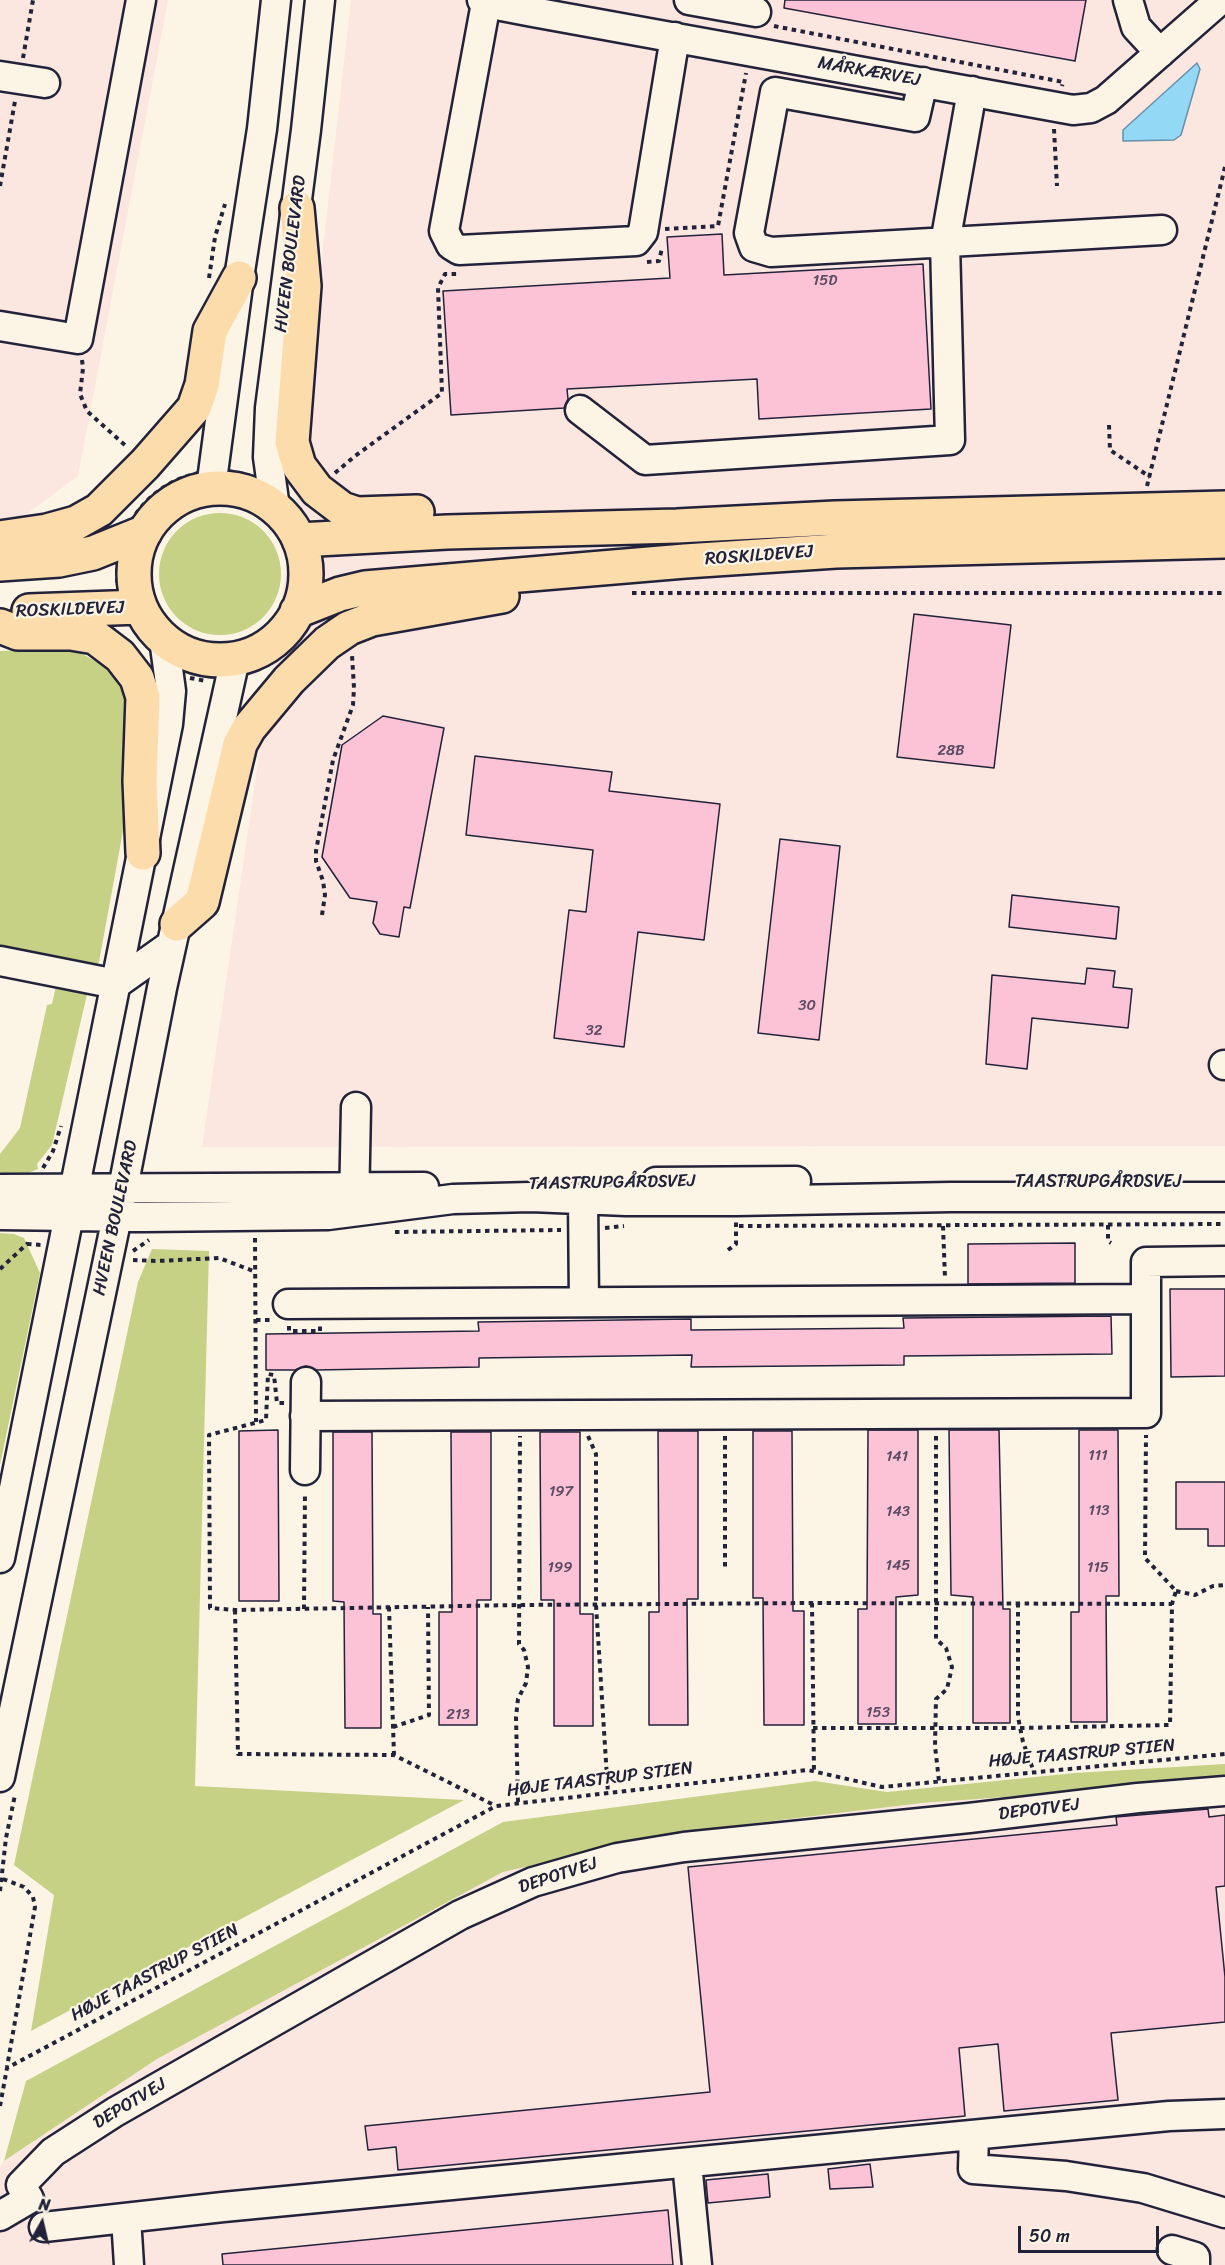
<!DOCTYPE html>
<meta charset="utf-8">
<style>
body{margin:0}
#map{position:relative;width:1225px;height:2265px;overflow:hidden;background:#fcf5e5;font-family:Sriracha,sans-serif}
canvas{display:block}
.north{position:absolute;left:12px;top:2193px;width:60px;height:60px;-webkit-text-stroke:4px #fcf5e5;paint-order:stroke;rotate:8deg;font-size:16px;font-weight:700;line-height:24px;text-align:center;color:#22223b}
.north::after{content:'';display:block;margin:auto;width:21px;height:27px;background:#22223b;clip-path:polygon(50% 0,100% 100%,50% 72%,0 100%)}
.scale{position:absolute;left:1018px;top:2226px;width:141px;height:27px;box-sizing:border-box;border:3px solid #22223b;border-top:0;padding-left:8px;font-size:18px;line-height:21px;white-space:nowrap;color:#22223b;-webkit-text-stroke:4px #fcf5e5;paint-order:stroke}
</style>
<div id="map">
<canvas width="1225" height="2265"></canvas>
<div class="north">N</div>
<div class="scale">50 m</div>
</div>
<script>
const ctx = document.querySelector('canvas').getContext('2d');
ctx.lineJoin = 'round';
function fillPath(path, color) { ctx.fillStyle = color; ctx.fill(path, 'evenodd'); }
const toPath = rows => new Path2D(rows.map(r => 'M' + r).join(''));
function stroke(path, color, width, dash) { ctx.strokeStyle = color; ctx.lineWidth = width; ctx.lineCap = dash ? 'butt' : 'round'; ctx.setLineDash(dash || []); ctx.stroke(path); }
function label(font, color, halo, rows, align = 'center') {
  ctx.font = font + ' Sriracha,sans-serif'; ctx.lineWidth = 4.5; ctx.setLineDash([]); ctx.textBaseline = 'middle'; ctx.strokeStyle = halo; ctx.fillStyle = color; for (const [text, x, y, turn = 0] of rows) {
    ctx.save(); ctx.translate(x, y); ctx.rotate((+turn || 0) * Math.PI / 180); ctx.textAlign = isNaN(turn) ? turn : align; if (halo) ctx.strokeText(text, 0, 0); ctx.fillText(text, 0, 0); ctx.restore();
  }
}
fillPath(toPath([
 [0,0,168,0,78,476,20,519,0,521],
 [351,0,1225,0,1225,1146,202,1147,309,411,310,363],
 [1225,1781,1225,2265,0,2265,0,2167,4,2161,157,2059,503,1872,681,1832,922,1803]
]), '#fce6e0');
fillPath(toPath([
 '159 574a61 61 0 1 1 122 0a61 61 0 1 1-122 0Z',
 [75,650,101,664,127,691,125,820,99,962,95,968,0,948,0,651],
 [56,986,89,986,52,1145,37,1164,38,1169,28,1173,0,1176,0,1154,20,1128,47,1005,52,1004],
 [0,1233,14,1234,24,1238,40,1273,0,1465],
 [152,1249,209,1251,195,1786,464,1800,31,2031,54,1895,14,1865,138,1282],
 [1225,1764,1225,1781,922,1803,681,1832,503,1872,157,2059,4,2161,26,2081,503,1822,815,1781,887,1792,1075,1773]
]), '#c6d185');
const water = toPath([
 [1197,63,1200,69,1181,135,1174,140,1123,141,1123,130,1197,63]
]);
fillPath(water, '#93d9f5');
stroke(water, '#6690ab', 1.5);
const building = toPath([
 [785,0,1086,0,1075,61,784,8,785,0],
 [722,234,724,275,923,264,931,409,759,419,757,379,567,389,568,399,564,408,451,415,443,291,670,278,667,237,722,234],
 [914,614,1011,625,994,768,897,757,914,614],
 [383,716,444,728,410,908,404,907,399,937,380,934,373,923,377,902,350,898,322,857,342,745,383,716],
 [475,756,612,772,609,791,720,804,704,940,638,932,624,1047,554,1038,569,910,586,912,593,850,466,835,475,756],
 [780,839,840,846,819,1040,758,1033,780,839],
 [1012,895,1119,907,1116,939,1009,927,1012,895],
 [1087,968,1115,971,1113,987,1132,989,1128,1028,1032,1018,1027,1069,986,1064,992,975,1085,984,1087,968],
 [1075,1243,1075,1283,968,1284,968,1244,1075,1243],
 [1170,1289,1225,1289,1225,1376,1171,1377,1170,1289],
 [1111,1316,1112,1354,904,1356,904,1365,691,1367,692,1355,479,1358,479,1367,316,1370,306,1366,295,1370,266,1370,266,1334,479,1331,478,1322,691,1319,691,1330,904,1328,903,1318,1111,1316],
 [278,1430,279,1601,239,1601,239,1431,278,1430],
 [868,1430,918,1430,918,1595,896,1597,896,1724,858,1724,858,1609,867,1609,868,1430],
 [949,1430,999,1430,1003,1609,1010,1609,1010,1723,973,1723,973,1597,951,1595,949,1430],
 [1079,1430,1118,1430,1119,1596,1106,1596,1107,1722,1071,1722,1071,1612,1079,1612,1079,1430],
 [658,1431,698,1431,698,1599,687,1599,688,1725,649,1725,649,1612,659,1612,658,1431],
 [753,1431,792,1431,793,1611,804,1611,804,1725,764,1725,763,1598,753,1598,753,1431],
 [333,1432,372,1432,373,1614,381,1614,381,1728,345,1728,344,1602,333,1601,333,1432],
 [451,1432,491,1432,491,1600,477,1600,477,1725,439,1725,439,1612,452,1612,451,1432],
 [540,1432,580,1432,580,1614,593,1614,593,1726,554,1726,554,1600,541,1600,540,1432],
 [1176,1482,1225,1482,1225,1546,1208,1546,1208,1529,1176,1529,1176,1482],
 [1208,1809,1209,1817,1225,1815,1225,1886,1216,1887,1225,1977,1225,2022,1111,2033,1118,2100,1004,2111,998,2044,959,2048,965,2116,398,2170,396,2147,368,2150,365,2126,710,2092,688,1867,1117,1825,1116,1817,1208,1809],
 [870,2164,873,2187,830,2189,828,2169,870,2164],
 [768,2174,770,2197,708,2203,706,2180,768,2174],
 [668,2210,673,2265,223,2265,222,2254,668,2210]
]);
fillPath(building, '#fcc2d6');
stroke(building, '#22223b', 1.5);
const minor = toPath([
 [482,0,486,3,533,12,1073,110,1091,108,1106,100,1220,0],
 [689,0,756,12],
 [1128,0,1136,27,1160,53],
 [486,3,444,231,451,245,459,250,636,241,643,232,675,37],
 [0,76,45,83],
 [923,82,915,117,775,92,749,233,754,247,771,252,1162,230],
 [0,326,78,339,141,0],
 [580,410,645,460,950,440,945,243,972,91],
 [211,488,239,278,262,129,276,0],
 [275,508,268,457,270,408,306,130,320,0],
 [0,961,116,984],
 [116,984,171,945],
 [1224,1065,1225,1065],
 [656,1182,796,1181],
 [0,1189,424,1187],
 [583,1199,584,1302],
 [354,1207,356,1107],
 [0,1215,143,1217,328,1215,453,1199,531,1197,626,1201,736,1201,951,1197,1225,1197],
 [288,1304,1146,1299,1146,1262,1225,1261],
 [305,1416,1146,1413,1146,1299],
 [305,1470,306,1382],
 [0,1558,168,724,171,691,164,639],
 [0,1777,123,1188,162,988,235,659],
 [974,2135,973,2169,1066,2176,1143,2188,1225,2213],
 [687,2163,697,2265],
 [0,2216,29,2199,21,2185,53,2152,115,2112,460,1915,533,1882,617,1858,684,1847,969,1818,1138,1798,1225,1791],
 [126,2218,129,2265],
 [44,2227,223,2207,1169,2116,1225,2114],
 [1172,2250,1195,2257,1195,2265]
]);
const major = toPath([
 [297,208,304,286,292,442,299,466,317,490,342,509,357,514,417,512],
 '134 574a86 86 0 1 1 172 0a86 86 0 1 1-172 0Z',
 [0,538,47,531,76,523,99,510,145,464,194,408,202,385,210,331,239,278],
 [299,540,447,532,677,526,835,518,1225,508],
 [0,564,59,560,93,553,145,532],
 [29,611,140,607],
 [297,611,340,594,365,588,685,561,836,551,1225,541],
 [0,626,18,633,71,633,95,637,120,656,137,678,143,697,140,781,143,853],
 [177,924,202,902,240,744,249,728,289,680,327,643,349,628,372,619,502,596]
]);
stroke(minor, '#22223b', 33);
stroke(major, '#22223b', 38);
stroke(toPath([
 [774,26,1063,82,1062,86],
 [23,58,33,0],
 [1054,129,1057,186],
 [0,186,15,101],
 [665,229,718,226,746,73],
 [647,262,659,261,662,248],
 [209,278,215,237,225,204],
 [82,360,83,368,80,394,87,411,127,447],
 [1109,425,1110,450,1150,477],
 '117 573a102 102 0 1 1 204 0a102 102 0 1 1-204 0Z',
 [335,473,355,456,442,393,438,288,445,274,457,274],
 [1147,486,1225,167],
 [632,593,1225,593],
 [190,678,206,681],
 [322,915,325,895,323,881,316,861,316,851,333,760,353,705,354,688,352,655],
 [43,1168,53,1151,61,1126],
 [1108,1225,1108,1241,1111,1243],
 [739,1226,1225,1224],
 [943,1226,945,1278],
 [605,1228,624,1226],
 [395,1232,561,1230],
 [255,1238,256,1422],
 [27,1244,42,1245],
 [728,1250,736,1244,736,1221],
 [133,1251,149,1240],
 [133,1260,157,1261,219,1258,256,1272],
 [0,1269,28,1243],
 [256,1320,274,1320],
 [289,1326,289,1331,320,1331,320,1325],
 [284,1403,277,1403,274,1375,268,1374,266,1420,209,1435,210,1608,235,1610,519,1605,812,1603,1172,1604],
 [588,1436,596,1454,596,1605,608,1793],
 [725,1436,725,1570],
 [936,1436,936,1639,946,1648,952,1667,947,1689,936,1699,935,1746,939,1781],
 [1176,1591,1195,1595,1213,1586,1225,1585],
 [812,1603,814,1772],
 [1018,1603,1018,1717,1023,1742,1034,1772],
 [389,1607,394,1755],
 [304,1609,305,1493],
 [235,1610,238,1754,394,1755,496,1806],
 [393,1727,429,1715,428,1607],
 [813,1728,1020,1728,1170,1725,1172,1604,1176,1591,1145,1558,1146,1435],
 [518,1802,516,1717,518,1699,526,1683,528,1667,524,1650,519,1644,520,1436],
 [3,1879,24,1887,33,1897,35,1907,7,2067],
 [0,1891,6,1838,15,1795],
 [0,2106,7,2068,496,1806,808,1770,882,1787,1225,1754]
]), '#22223b', 4, [4.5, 4.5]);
stroke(minor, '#fcf5e5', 28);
stroke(major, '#fddcac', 33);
label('15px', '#584a62', null, [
 ["15D",825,281],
 ["28B",951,751],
 ["30",807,1006],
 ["32",594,1031],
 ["111",1098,1456],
 ["141",897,1457],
 ["197",561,1492],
 ["113",1099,1511],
 ["143",898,1512],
 ["145",898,1566],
 ["199",560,1568],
 ["115",1098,1568],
 ["153",878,1713],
 ["213",458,1715]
]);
label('18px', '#22223b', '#fcf5e5', [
 ["MÅRKÆRVEJ",869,72,10],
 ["HVEEN BOULEVARD",291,254,-83],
 ["ROSKILDEVEJ",759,556,-4],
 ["ROSKILDEVEJ",70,610,-2],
 ["TAASTRUPGÅRDSVEJ",1098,1182],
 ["TAASTRUPGÅRDSVEJ",612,1183,-1],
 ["HVEEN BOULEVARD",116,1218,-78],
 ["HØJE TAASTRUP STIEN",1082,1754,-5],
 ["HØJE TAASTRUP STIEN",600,1780,-7],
 ["DEPOTVEJ",1039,1810,-7],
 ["DEPOTVEJ",558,1876,-18],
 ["HØJE TAASTRUP STIEN",155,1973,-28],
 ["DEPOTVEJ",130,2104,-31]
]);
</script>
